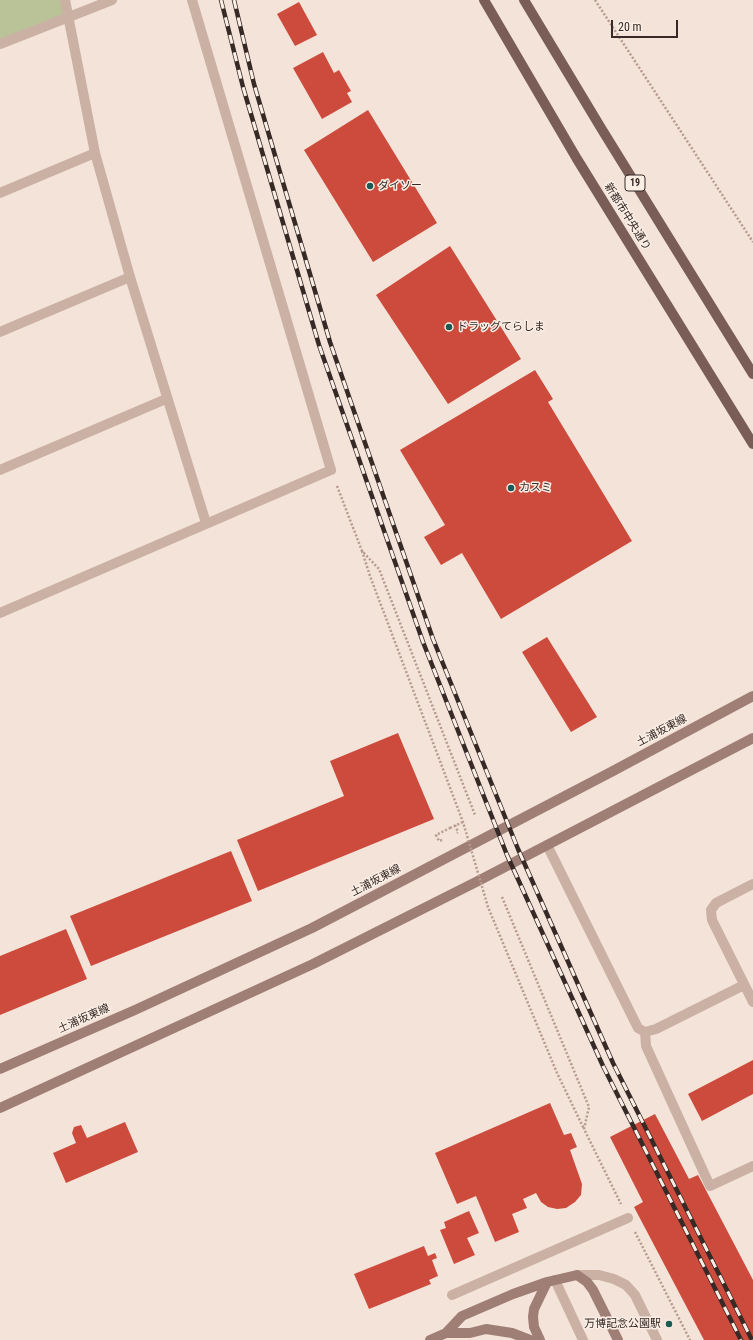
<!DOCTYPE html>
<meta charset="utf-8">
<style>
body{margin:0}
#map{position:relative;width:753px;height:1340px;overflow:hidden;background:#f3e3d9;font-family:"Roboto Condensed",sans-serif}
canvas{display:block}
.scale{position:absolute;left:611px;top:20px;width:67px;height:18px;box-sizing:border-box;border:2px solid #362926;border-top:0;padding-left:5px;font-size:12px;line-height:14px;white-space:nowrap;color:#362926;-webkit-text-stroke:3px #faeee5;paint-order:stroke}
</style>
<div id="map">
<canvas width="753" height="1340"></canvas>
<div class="scale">20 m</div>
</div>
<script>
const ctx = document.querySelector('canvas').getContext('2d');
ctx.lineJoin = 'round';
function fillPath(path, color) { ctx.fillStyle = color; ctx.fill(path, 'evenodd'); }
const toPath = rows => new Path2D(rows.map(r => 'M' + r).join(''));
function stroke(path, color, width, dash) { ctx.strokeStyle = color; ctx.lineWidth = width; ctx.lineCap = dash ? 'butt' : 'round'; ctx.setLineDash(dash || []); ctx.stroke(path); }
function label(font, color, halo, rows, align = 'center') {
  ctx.font = font + ' "Roboto Condensed","Noto Sans JP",sans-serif'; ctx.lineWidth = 3; ctx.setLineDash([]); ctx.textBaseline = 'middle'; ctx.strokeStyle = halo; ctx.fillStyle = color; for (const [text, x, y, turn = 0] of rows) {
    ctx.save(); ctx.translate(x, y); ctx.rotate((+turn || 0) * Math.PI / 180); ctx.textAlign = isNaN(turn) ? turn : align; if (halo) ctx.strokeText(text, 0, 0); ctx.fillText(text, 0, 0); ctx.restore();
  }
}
fillPath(toPath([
 [0,0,65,0,68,17,0,44]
]), '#bac298');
fillPath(toPath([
 [299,2,317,35,295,46,277,14],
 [323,52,334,73,339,70,351,91,347,93,352,102,322,119,293,68],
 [368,110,437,223,373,262,304,150],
 [450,246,521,359,448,404,376,295],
 [535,370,553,399,548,402,632,541,501,619,462,553,441,565,424,537,445,525,400,450],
 [547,637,597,717,571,732,522,652],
 [398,733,434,819,258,891,237,840,344,796,330,761],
 [231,851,252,901,91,966,70,916],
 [66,929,87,979,0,1015,0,956],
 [753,1060,753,1094,702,1121,688,1094],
 [550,1103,564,1135,571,1133,577,1147,570,1150,582,1184,581,1195,575,1202,566,1208,557,1209,548,1207,541,1202,536,1193,523,1199,527,1208,512,1214,519,1232,495,1242,476,1196,457,1204,435,1153],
 [655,1114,689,1179,698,1175,753,1280,753,1340,704,1340,634,1207,643,1202,610,1137],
 [125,1122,138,1152,66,1183,53,1153,76,1143,72,1133,74,1127,81,1125,87,1138],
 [469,1211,479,1233,467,1238,475,1255,454,1264,440,1230,446,1228,444,1222],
 [424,1246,428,1256,435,1253,437,1258,432,1260,438,1276,429,1280,431,1284,369,1309,354,1274]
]), '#cd4b3d');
stroke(toPath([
 [595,0,753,242],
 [337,486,362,551,379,569,475,815],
 [455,825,458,832,457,833],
 [442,840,439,841,436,835,450,828],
 [502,897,589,1107,584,1129,621,1204],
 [635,1232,690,1340]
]), '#b79a8e', 2.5, [2, 2]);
stroke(toPath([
 [577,1275,599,1275,614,1279,626,1285,635,1295,657,1340],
 [555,1280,583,1340]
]), '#cbb0a4', 10);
stroke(toPath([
 [65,0,95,153,130,277,206,523],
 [0,44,112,0],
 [0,193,95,153],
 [0,332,130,277],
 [0,470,166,399],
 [0,613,331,470,192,0],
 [547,845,638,1028,645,1032,656,1029,744,985],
 [753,884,716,903,711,910,712,920,753,1002],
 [645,1032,646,1046,710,1186,753,1166],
 [452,1295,628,1218]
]), '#cbb0a4', 10);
stroke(toPath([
 [0,1069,135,1010,312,928,613,771,753,696],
 [0,1108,313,964,478,881,753,738],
 [446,1333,462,1316,513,1294,547,1282,577,1275,587,1282,593,1290,618,1340],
 [430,1340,446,1333,470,1333,486,1329,512,1333,530,1340],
 [540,1340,534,1327,533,1317,534,1309,547,1282]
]), '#9f7e76', 10);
stroke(toPath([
 [484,0,577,159,753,444],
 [524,0,601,128,753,374]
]), '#795d56', 10);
const rail = toPath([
 [221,0,243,87,319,345,423,642,507,855,603,1066,741,1340],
 [234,0,254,84,330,342,433,639,518,849,613,1063,752,1340]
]);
stroke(rail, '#362926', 4.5);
stroke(rail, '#faeee5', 3, [9]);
stroke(toPath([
 [362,551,370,576,463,822,488,907,557,1073,584,1129],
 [450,828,463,822]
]), '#b79a8e', 2.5, [2, 2]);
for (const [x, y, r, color] of [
 [370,186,4,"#1a5a55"],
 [449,327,4,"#1a5a55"],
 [511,488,4,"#1a5a55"],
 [669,1324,4,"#1a5a55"]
]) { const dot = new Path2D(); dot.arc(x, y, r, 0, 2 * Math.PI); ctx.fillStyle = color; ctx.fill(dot); stroke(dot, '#faeee5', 1.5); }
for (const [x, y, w] of [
 [635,183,20]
]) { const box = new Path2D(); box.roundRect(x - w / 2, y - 8, w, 16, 3); ctx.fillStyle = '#faeee5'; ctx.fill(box); stroke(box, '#362926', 1); }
label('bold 10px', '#362926', null, [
 ["19",635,183]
]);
label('11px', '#362926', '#faeee5', [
 ["ダイソー",378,186],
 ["ドラッグてらしま",457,327],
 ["カスミ",519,488],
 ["万博記念公園駅",661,1324,"right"]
], 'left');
label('11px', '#362926', '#faeee5', [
 ["新都市中央通り",627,217,58],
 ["土浦坂東線",662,731,-28],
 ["土浦坂東線",376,881,-28],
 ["土浦坂東線",84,1019,-24]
]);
</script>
